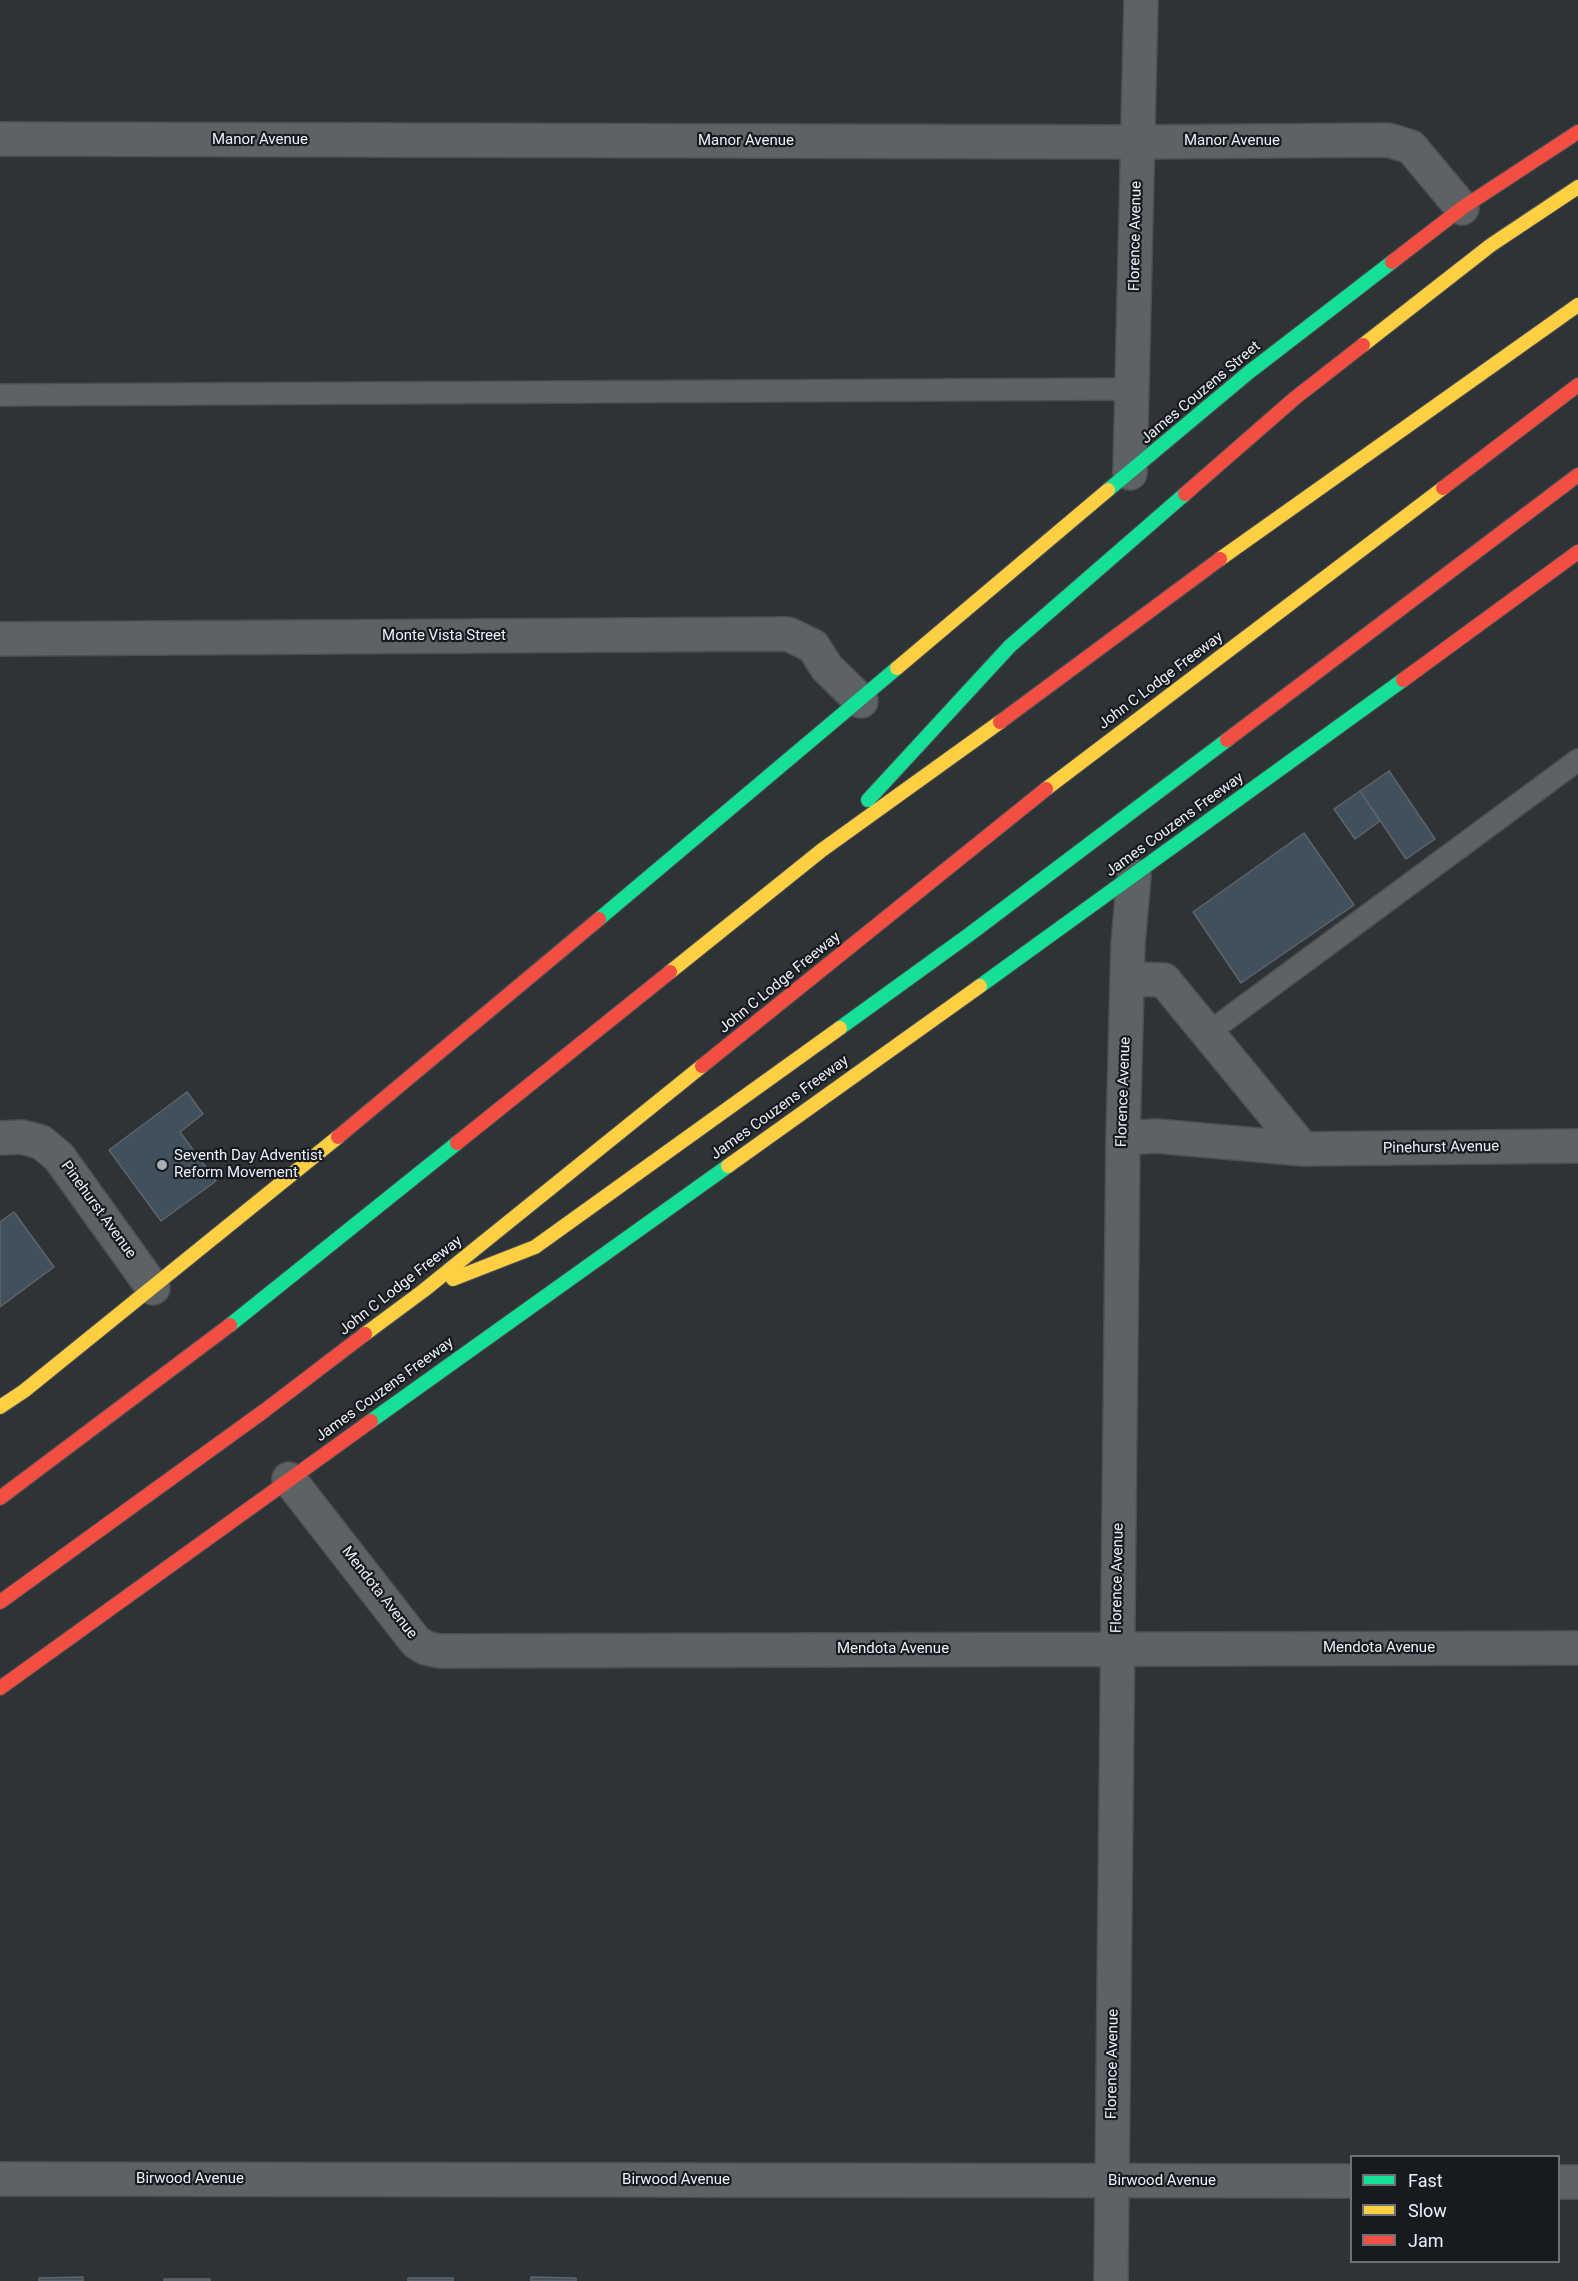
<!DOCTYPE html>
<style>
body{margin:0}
#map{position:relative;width:1578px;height:2281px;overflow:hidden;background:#2e3338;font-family:Roboto,sans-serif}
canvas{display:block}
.legend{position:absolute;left:1350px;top:2155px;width:210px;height:108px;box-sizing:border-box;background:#161b1f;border:2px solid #6b7175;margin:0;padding:8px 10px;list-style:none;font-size:18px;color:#ebf1f7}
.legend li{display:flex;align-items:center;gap:12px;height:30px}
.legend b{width:30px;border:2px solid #6b7175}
</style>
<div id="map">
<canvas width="1578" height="2281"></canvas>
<ul class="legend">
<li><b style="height:8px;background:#16e098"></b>Fast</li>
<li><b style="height:8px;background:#ffcf43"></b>Slow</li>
<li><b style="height:8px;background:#f24e42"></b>Jam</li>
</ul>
</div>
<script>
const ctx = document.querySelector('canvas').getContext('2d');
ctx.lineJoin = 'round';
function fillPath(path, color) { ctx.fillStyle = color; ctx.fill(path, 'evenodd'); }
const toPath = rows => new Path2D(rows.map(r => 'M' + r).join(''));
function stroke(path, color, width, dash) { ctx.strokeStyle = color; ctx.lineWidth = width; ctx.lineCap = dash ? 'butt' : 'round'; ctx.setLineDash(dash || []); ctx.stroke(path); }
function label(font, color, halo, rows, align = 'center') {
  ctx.font = font + ' Roboto,sans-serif'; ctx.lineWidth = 4.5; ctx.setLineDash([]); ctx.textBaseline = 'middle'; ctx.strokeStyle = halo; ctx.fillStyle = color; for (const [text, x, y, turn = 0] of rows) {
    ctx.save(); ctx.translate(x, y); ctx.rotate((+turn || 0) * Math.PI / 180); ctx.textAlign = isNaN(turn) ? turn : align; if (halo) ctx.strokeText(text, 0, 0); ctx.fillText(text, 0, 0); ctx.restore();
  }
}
const building = toPath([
 [1389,771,1435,839,1406,859,1360,791,1389,771],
 [1360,791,1380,821,1355,839,1334,809,1360,791],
 [1304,833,1354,905,1241,983,1193,912,1304,833],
 [187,1092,203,1114,180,1132,216,1181,161,1221,109,1150,187,1092],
 [14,1212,54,1267,0,1307,0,1222,14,1212],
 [83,2277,83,2281,39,2281,39,2278,83,2277],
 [531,2277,576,2278,576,2281,531,2281,531,2277],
 [408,2278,453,2278,453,2281,408,2281,408,2278],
 [164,2279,210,2279,210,2281,164,2281,164,2279]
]);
fillPath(building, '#40505c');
stroke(building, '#606468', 1.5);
const lane = toPath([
 [0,395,1132,389],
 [1208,1033,1578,760]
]);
const street = toPath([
 [0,139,1139,142,1388,140,1411,147,1462,208],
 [1130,473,1141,0],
 [0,639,788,634,813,646,827,668,861,701],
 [1128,979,1164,980,1303,1149],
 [0,1138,22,1137,41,1142,59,1157,153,1288],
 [1123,1138,1156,1136,1303,1149,1578,1146],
 [289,1479,416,1642,426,1648,439,1651,1578,1648],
 [0,2179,1352,2181],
 [1558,2182,1578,2182],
 [1111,2281,1123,1138,1128,944,1134,876]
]);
const fast = toPath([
 [1108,490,1248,373,1392,262],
 [868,800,1010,646,1185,494],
 [599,919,897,668],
 [980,986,1403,680],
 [840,1028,970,934,1227,740],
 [230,1325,457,1143],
 [371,1421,728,1166]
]);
const slow = toPath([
 [1363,345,1491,245,1578,187],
 [1220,559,1578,305],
 [897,668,1108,490],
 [1046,789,1443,488],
 [670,972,822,850,1000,722],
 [728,1166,980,986],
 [453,1279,535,1247,840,1028],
 [365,1334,423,1291,702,1066],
 [0,1407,24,1391,338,1137]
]);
const jam = toPath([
 [1392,262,1462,208,1578,132],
 [1443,488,1578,385],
 [1185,494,1295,398,1363,345],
 [1403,680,1578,552],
 [1000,722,1220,559],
 [1227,740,1578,475],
 [702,1066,1046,789],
 [338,1137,599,919],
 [457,1143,670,972],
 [0,1498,230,1325],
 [0,1602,264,1411,365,1334],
 [0,1688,371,1421]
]);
stroke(lane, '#4a4f52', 24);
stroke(street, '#4a4f52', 36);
stroke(fast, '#4a4f52', 16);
stroke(slow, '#4a4f52', 16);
stroke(jam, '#4a4f52', 16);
stroke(lane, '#5d6266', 21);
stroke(street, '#5d6266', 33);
stroke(fast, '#16e098', 14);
stroke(slow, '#ffcf43', 14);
stroke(jam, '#f24e42', 14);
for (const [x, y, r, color] of [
 [162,1165,6,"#a9aeb4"]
]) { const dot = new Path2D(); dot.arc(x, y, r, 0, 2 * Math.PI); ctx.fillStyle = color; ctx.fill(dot); stroke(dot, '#161b1f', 2); }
label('15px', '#ebf1f7', '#161b1f', [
 ["Manor Avenue",260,140],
 ["Manor Avenue",746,141],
 ["Manor Avenue",1232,141],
 ["Florence Avenue",1136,236,-89],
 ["James Couzens Street",1201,393,-40],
 ["Monte Vista Street",444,636],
 ["John C Lodge Freeway",1161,681,-37],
 ["James Couzens Freeway",1175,825,-36],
 ["John C Lodge Freeway",780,983,-39],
 ["Florence Avenue",1124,1092,-88],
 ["James Couzens Freeway",780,1108,-36],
 ["Pinehurst Avenue",1441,1148,-1],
 ["Pinehurst Avenue",98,1210,54],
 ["John C Lodge Freeway",401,1286,-38],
 ["James Couzens Freeway",385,1390,-36],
 ["Florence Avenue",1118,1578,-89],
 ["Mendota Avenue",379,1593,52],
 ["Mendota Avenue",1379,1648],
 ["Mendota Avenue",893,1649],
 ["Florence Avenue",1113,2064,-89],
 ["Birwood Avenue",190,2179],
 ["Birwood Avenue",676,2180],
 ["Birwood Avenue",1162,2181]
]);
label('15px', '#ebf1f7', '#161b1f', [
 ["Seventh Day Adventist",174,1156],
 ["Reform Movement",174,1173]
], 'left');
</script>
